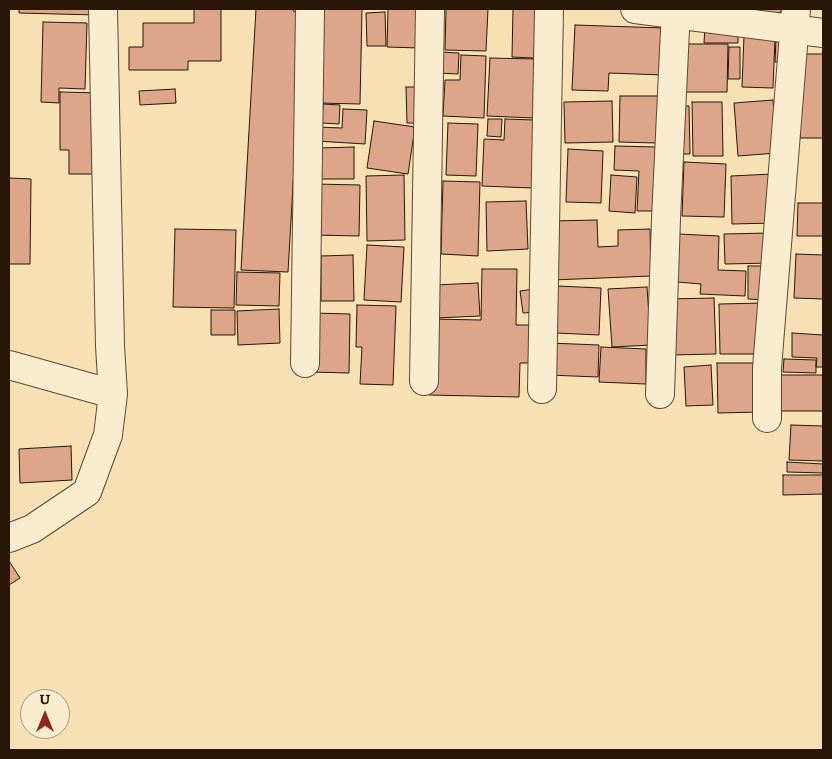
<!DOCTYPE html>
<style>
body{margin:0}
#map{position:relative;width:832px;height:759px;overflow:hidden;background:#f7e1b4;font-family:"IM FELL DW Pica",serif}
canvas{display:block}
.frame{position:absolute;inset:0;border:10px solid #271606;pointer-events:none}
.north{position:absolute;left:20px;top:689px;width:50px;height:50px;box-sizing:border-box;background:#faecce;border:1px solid #a6967e;border-radius:50%;rotate:0deg;font-size:14px;font-weight:700;line-height:20px;text-align:center;color:#271606}
.north::after{content:'';display:block;margin:auto;width:18px;height:22px;background:#8f2418;clip-path:polygon(50% 0,100% 100%,50% 72%,0 100%)}
</style>
<div id="map">
<canvas width="832" height="759"></canvas>
<div class="frame"></div>
<div class="north">U</div>
</div>
<script>
const ctx = document.querySelector('canvas').getContext('2d');
ctx.lineJoin = 'round';
function fillPath(path, color) { ctx.fillStyle = color; ctx.fill(path, 'evenodd'); }
const toPath = rows => new Path2D(rows.map(r => 'M' + r).join(''));
function stroke(path, color, width, dash) { ctx.strokeStyle = color; ctx.lineWidth = width; ctx.lineCap = dash ? 'butt' : 'round'; ctx.setLineDash(dash || []); ctx.stroke(path); }
const building = toPath([
 [19,9,97,9,97,15,19,13,19,9],
 [194,9,221,9,221,61,188,61,188,70,129,70,129,47,143,47,143,23,194,23,194,9],
 [256,9,294,9,293,11,303,12,288,272,241,270,256,9],
 [321,9,362,9,360,104,319,103,321,9],
 [388,9,421,9,420,48,387,47,388,9],
 [446,9,488,9,486,51,445,50,446,9],
 [513,9,536,9,534,58,512,57,513,9],
 [740,9,781,9,781,13,740,11,740,9],
 [385,12,386,46,367,46,366,13,385,12],
 [43,22,87,23,85,89,59,88,59,103,41,102,43,22],
 [575,25,664,28,663,75,609,73,608,91,572,90,575,25],
 [705,27,738,27,738,43,704,43,705,27],
 [744,36,775,38,773,88,742,87,744,36],
 [776,38,791,39,789,63,775,62,776,38],
 [685,44,728,44,727,92,685,92,685,44],
 [729,47,740,47,740,79,728,79,729,47],
 [439,52,459,53,458,74,438,73,439,52],
 [800,54,823,54,823,138,800,138,800,54],
 [461,55,486,56,484,118,443,116,445,80,460,80,461,55],
 [490,58,537,59,534,118,487,116,490,58],
 [406,87,424,87,425,123,407,123,406,87],
 [175,89,176,103,140,105,139,91,175,89],
 [60,92,101,93,101,174,69,174,69,150,60,150,60,92],
 [620,96,659,96,657,143,619,142,620,96],
 [773,100,777,153,738,156,734,103,773,100],
 [612,101,613,142,565,143,564,102,612,101],
 [692,102,722,102,723,156,693,156,692,102],
 [323,104,340,105,339,124,322,123,323,104],
 [679,106,689,106,690,154,679,154,679,106],
 [343,109,367,110,365,144,316,141,317,127,342,128,343,109],
 [488,119,502,119,501,137,487,136,488,119],
 [505,119,534,120,532,188,482,186,484,139,504,140,505,119],
 [374,121,415,127,408,174,367,168,374,121],
 [448,123,478,124,476,176,446,175,448,123],
 [615,146,656,147,654,211,637,211,639,171,614,170,615,146],
 [354,147,354,179,320,179,319,148,354,147],
 [568,149,603,151,601,203,566,202,568,149],
 [684,162,726,164,724,217,682,216,684,162],
 [773,174,774,223,732,224,731,176,773,174],
 [404,175,405,240,367,241,366,176,404,175],
 [611,175,637,177,635,213,609,211,611,175],
 [9,178,31,179,30,264,9,264,9,178],
 [443,181,480,182,478,256,441,254,443,181],
 [315,184,360,185,359,236,314,235,315,184],
 [526,201,528,249,487,251,486,202,526,201],
 [798,203,823,203,823,236,797,236,798,203],
 [597,220,598,247,618,246,618,230,650,229,651,276,552,280,551,221,597,220],
 [175,229,236,230,234,308,173,307,175,229],
 [771,233,772,263,725,264,724,234,771,233],
 [679,234,719,236,718,270,746,271,745,296,700,294,701,284,677,282,679,234],
 [367,245,404,247,401,302,364,300,367,245],
 [796,254,823,255,823,299,794,298,796,254],
 [353,255,354,301,321,301,321,256,353,255],
 [748,266,768,266,768,300,748,299,748,266],
 [482,269,517,269,516,325,536,325,535,363,520,363,519,397,429,395,430,319,481,320,482,269],
 [237,272,280,273,279,306,236,305,237,272],
 [478,283,480,316,436,318,435,285,478,283],
 [557,286,601,288,599,335,556,333,557,286],
 [647,287,651,345,612,347,608,289,647,287],
 [534,289,537,312,523,313,520,291,534,289],
 [714,298,716,354,670,355,668,299,714,298],
 [764,303,765,354,720,354,719,304,764,303],
 [357,305,396,306,393,385,360,384,362,347,356,347,357,305],
 [279,309,280,343,238,345,237,311,279,309],
 [211,310,235,310,235,335,211,335,211,310],
 [313,313,350,314,349,373,311,372,313,313],
 [792,333,823,335,823,367,816,367,817,358,792,357,792,333],
 [549,343,599,345,598,377,548,375,549,343],
 [601,347,646,349,646,384,599,382,601,347],
 [784,359,816,360,816,373,783,372,784,359],
 [717,363,760,363,761,412,718,413,717,363],
 [711,365,713,405,686,406,684,367,711,365],
 [781,375,823,375,823,411,781,411,781,375],
 [791,425,823,426,823,461,789,460,791,425],
 [71,446,72,480,20,483,19,449,71,446],
 [787,462,823,464,823,473,787,472,787,462],
 [783,475,823,475,823,494,783,495,783,475],
 [9,561,20,578,9,585,9,561]
]);
fillPath(building, '#dda68a');
stroke(building, '#271606', 1);
const minor = toPath([
 [635,9,823,33],
 [305,363,310,9],
 [9,365,113,394],
 [424,381,430,9],
 [542,389,549,9],
 [660,394,666,219,676,9],
 [767,418,767,368,796,9],
 [9,538,32,529,87,492,108,435,113,394,110,346,103,9]
]);
stroke(minor, '#5b4932', 30);
stroke(minor, '#faecce', 28);
</script>
